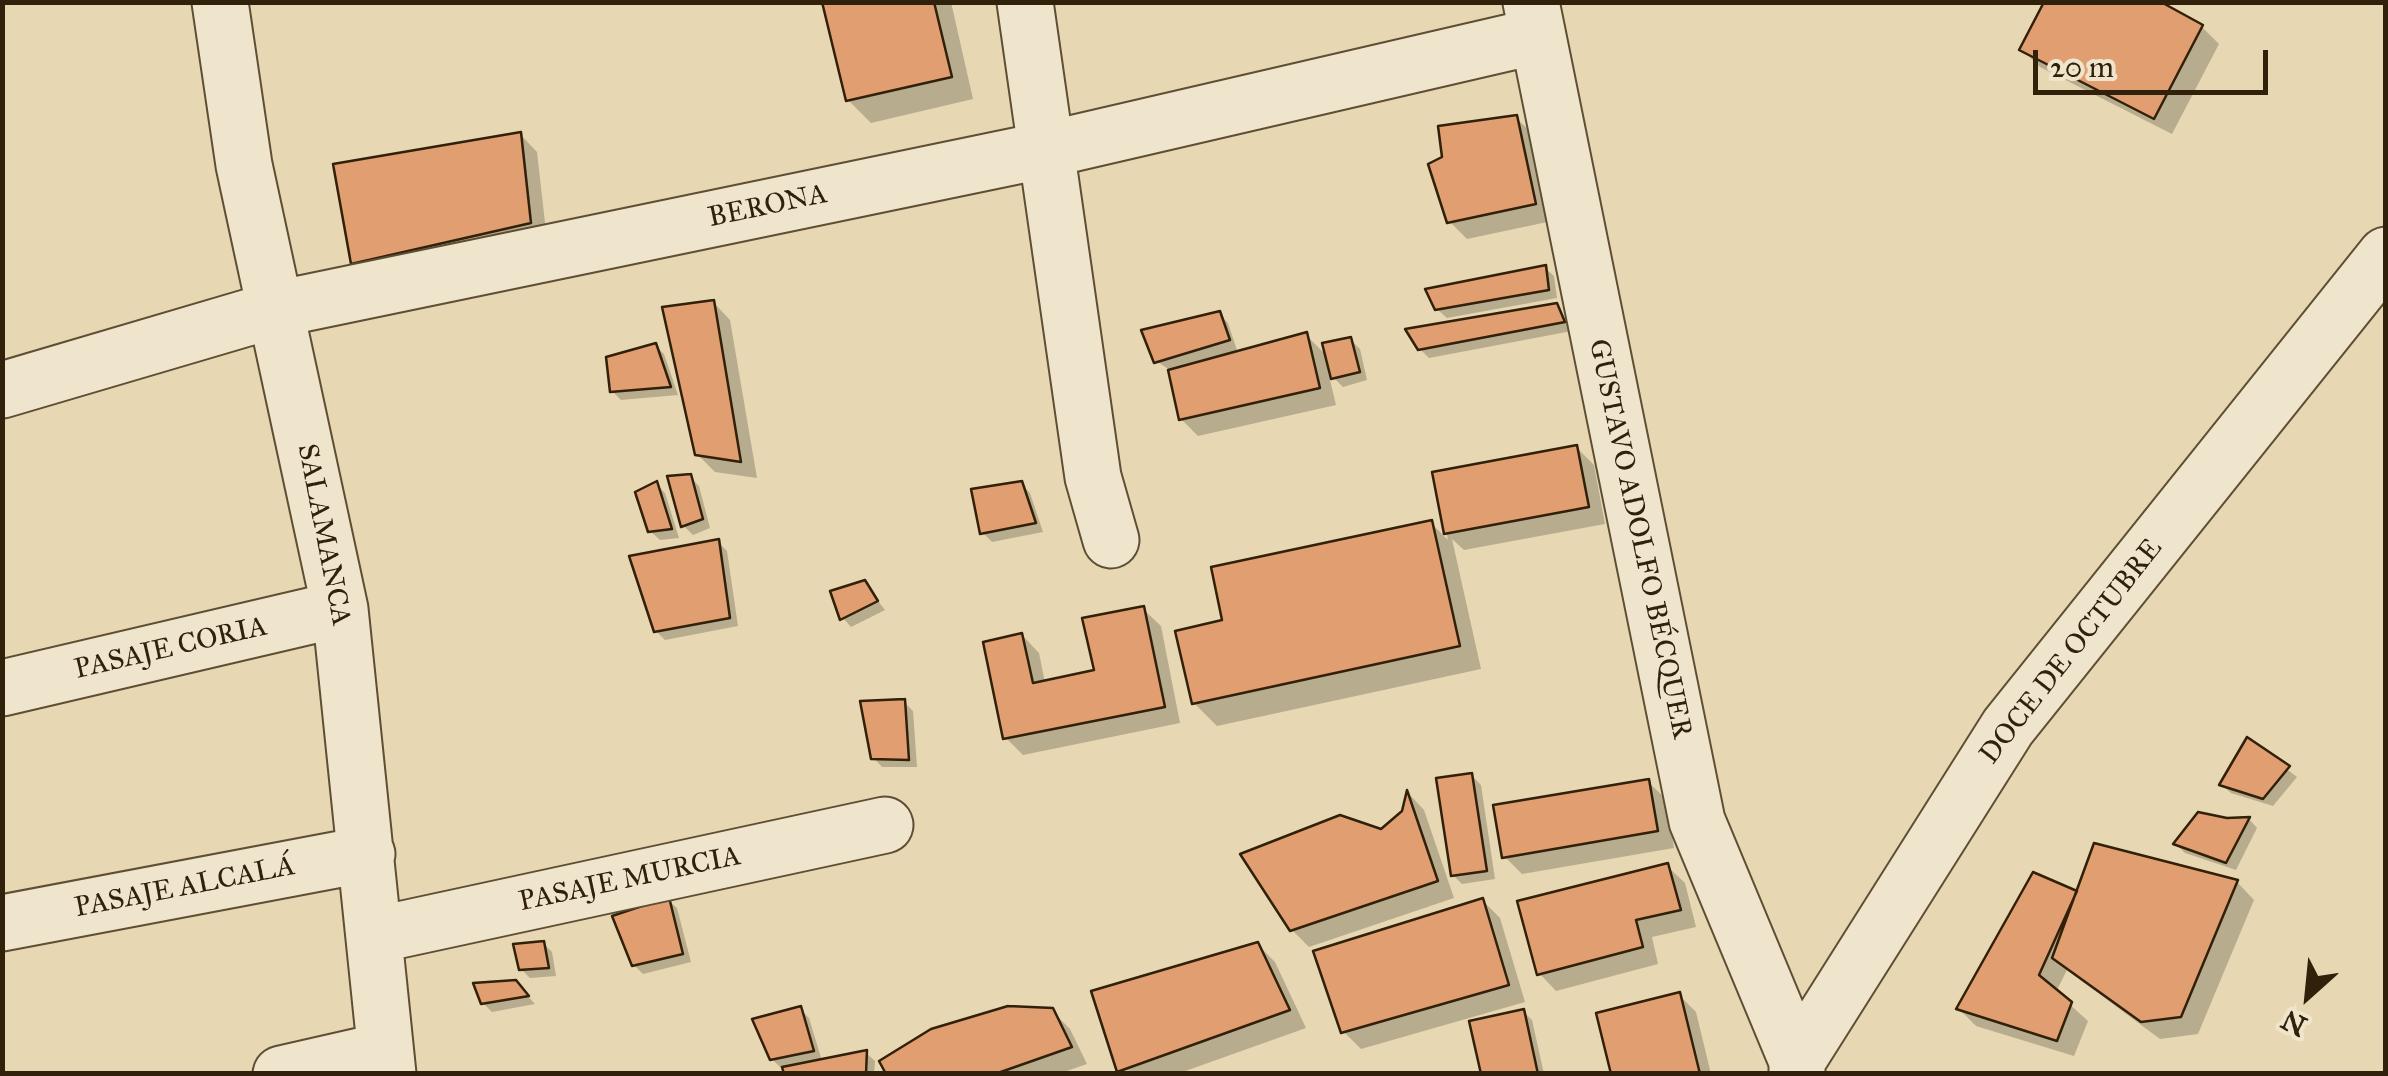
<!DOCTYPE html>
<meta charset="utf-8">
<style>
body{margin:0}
#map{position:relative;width:2388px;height:1076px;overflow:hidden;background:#e7d7b2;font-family:"IM FELL Great Primer",serif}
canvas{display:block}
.frame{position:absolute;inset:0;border:5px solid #31200a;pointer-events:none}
.north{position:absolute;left:2258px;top:946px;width:100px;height:100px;-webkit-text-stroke:8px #efe5cd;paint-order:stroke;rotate:207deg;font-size:28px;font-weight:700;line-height:40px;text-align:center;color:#31200a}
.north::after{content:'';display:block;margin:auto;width:35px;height:45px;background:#31200a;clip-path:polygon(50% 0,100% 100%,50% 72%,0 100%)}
.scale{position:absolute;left:2033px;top:50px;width:235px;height:45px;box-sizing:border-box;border:5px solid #31200a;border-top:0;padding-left:12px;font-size:30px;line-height:35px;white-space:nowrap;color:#31200a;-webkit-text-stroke:8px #efe5cd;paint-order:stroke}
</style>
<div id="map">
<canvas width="2388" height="1076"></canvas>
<div class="frame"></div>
<div class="north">N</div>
<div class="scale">20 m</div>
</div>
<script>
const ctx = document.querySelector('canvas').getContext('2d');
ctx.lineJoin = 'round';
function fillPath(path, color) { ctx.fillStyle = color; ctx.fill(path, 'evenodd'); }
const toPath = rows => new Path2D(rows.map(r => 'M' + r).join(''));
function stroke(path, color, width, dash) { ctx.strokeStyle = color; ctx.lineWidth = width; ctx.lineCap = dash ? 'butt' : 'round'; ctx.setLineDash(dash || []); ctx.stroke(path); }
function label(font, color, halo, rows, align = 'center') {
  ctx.font = font + ' "IM FELL Great Primer",serif'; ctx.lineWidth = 9; ctx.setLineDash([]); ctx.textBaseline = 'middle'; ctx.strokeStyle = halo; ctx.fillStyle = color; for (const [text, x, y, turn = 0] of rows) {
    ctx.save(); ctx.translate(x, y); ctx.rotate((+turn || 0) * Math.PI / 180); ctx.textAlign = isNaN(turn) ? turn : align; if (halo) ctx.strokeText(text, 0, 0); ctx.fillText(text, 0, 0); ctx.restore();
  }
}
fillPath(toPath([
 [825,2,951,2,973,99,871,123,848,100],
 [2202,27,2219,44,2172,134,2040,67,2022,50],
 [1516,118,1534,135,1552,221,1467,239,1450,222,1444,158],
 [520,134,537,152,547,240,370,280,353,263],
 [1545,268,1554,276,1557,298,1447,318,1437,309],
 [713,302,730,320,757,478,715,472,697,454],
 [1557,305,1572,331,1429,358,1420,349],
 [1219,314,1228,323,1238,353,1306,335,1328,357,1351,340,1360,349,1367,380,1343,387,1328,372,1336,405,1198,436,1181,419,1170,370,1156,361],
 [655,345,664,354,678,395,621,400,612,391],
 [1576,447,1594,465,1605,524,1464,550,1452,539,1481,669,1217,726,1194,703,1225,622,1431,523,1448,540,1434,474],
 [690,477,699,486,710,528,693,535,684,526],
 [656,484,665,493,679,538,660,540,650,531],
 [1021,484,1030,493,1043,532,992,542,983,533],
 [718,542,727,551,738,626,665,640,656,631],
 [864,583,885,610,851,627,843,618],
 [1143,609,1161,626,1180,723,1023,755,1006,738,1022,635,1039,653,1045,683,1097,672],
 [904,702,913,711,917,767,882,767,873,757],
 [2248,740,2297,777,2273,806,2231,793,2222,785],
 [1472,776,1481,785,1495,879,1462,884,1453,875],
 [1648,782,1666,799,1674,848,1522,874,1505,857],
 [1409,794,1424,810,1454,898,1309,947,1292,930,1404,813],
 [2249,819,2257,828,2236,870,2185,853,2176,844,2227,821],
 [1667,866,1685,883,1696,927,1652,937,1658,964,1556,991,1539,973],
 [2034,875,2079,895,2237,882,2254,900,2198,1034,2160,1039,2067,970,2056,992,2088,1021,2074,1056,1976,1026,1959,1009],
 [668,900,677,908,691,962,643,974,634,965],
 [1483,901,1500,918,1525,1002,1361,1049,1344,1032],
 [543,943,552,952,556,976,530,978,521,969],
 [1257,944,1275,962,1306,1028,1177,1074,1120,1070],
 [525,993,535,1004,492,1012,483,1003],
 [1679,995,1696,1012,1711,1074,1613,1074],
 [800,1009,809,1018,822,1061,866,1053,875,1061,874,1074,787,1074,772,1059],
 [1052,1011,1070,1029,1087,1064,1058,1074,889,1074],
 [1523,1011,1532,1020,1544,1074,1483,1074]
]), '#0003');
const building = toPath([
 [822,2,934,2,952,77,846,101,822,2],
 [2044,2,2161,2,2203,25,2154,119,2019,50,2044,2],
 [1517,115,1536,204,1447,223,1428,164,1442,157,1438,126,1517,115],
 [521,132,531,223,351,264,333,164,521,132],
 [1546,265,1549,290,1435,310,1425,289,1546,265],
 [714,300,741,462,695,455,662,307,714,300],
 [1557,303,1565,322,1418,350,1405,329,1557,303],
 [1220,311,1230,340,1154,363,1141,330,1220,311],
 [1307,332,1320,388,1179,420,1168,370,1307,332],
 [1351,337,1360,372,1331,379,1322,343,1351,337],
 [656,343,671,387,610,392,606,357,656,343],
 [1577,445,1589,507,1444,534,1432,472,1577,445],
 [691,474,703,519,681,527,667,476,691,474],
 [657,481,672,529,648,532,635,492,657,481],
 [1022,481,1036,523,980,534,971,489,1022,481],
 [1432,520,1460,646,1192,704,1175,631,1222,620,1211,567,1432,520],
 [719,539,730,618,654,632,629,556,719,539],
 [865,580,878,601,840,620,830,591,865,580],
 [1144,606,1165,707,1003,739,983,642,1022,633,1033,683,1094,670,1082,618,1144,606],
 [905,699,909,760,871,759,860,701,905,699],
 [2247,737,2290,766,2263,799,2219,785,2247,737],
 [1472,773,1487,871,1451,876,1436,778,1472,773],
 [1649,779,1658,831,1502,858,1493,805,1649,779],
 [1407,790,1438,881,1290,931,1240,854,1340,815,1381,829,1402,811,1407,790],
 [2198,812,2227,818,2250,817,2226,863,2173,844,2198,812],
 [2094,843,2238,880,2181,1017,2141,1022,2052,958,2094,843],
 [1668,863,1681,910,1636,920,1643,947,1537,975,1517,901,1668,863],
 [2033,872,2077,891,2039,975,2072,1002,2057,1041,1956,1009,2033,872],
 [669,897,683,954,632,966,612,916,669,897],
 [1483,898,1509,985,1341,1033,1313,951,1483,898],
 [544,941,549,968,519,970,513,944,544,941],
 [1258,942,1290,1010,1117,1072,1091,991,1258,942],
 [516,980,529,996,481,1004,473,983,516,980],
 [1680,992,1700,1074,1611,1074,1596,1013,1680,992],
 [801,1006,814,1051,770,1060,752,1019,801,1006],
 [1008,1006,1053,1008,1072,1047,995,1074,886,1074,879,1061,931,1029,1008,1006],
 [1524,1009,1538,1074,1481,1074,1469,1021,1524,1009],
 [867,1050,866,1074,784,1074,782,1067,867,1050]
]);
fillPath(building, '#e19e71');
stroke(building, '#31200a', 2.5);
const street = toPath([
 [220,2,244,165,340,609,388,1074],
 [1025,2,1093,477,1111,540],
 [1531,2,1697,821,1797,1061],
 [2,390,277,309,1045,150,1537,36],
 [2,688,340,609],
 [2,923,367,854],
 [376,935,885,825],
 [281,1074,382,1051],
 [1797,1074,1797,1061,2008,727,2386,255]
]);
stroke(street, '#5e4e34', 59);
stroke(street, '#efe5cd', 55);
label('28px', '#31200a', '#efe5cd', [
 ["BERONA",768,207,-12],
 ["SALAMANCA",323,535,79],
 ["GUSTAVO ADOLFO BÉCQUER",1639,539,78],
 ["PASAJE CORIA",171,649,-13],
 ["DOCE DE OCTUBRE",2072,652,-52],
 ["PASAJE MURCIA",630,880,-12],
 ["PASAJE ALCALÁ",185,888,-11]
]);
</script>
